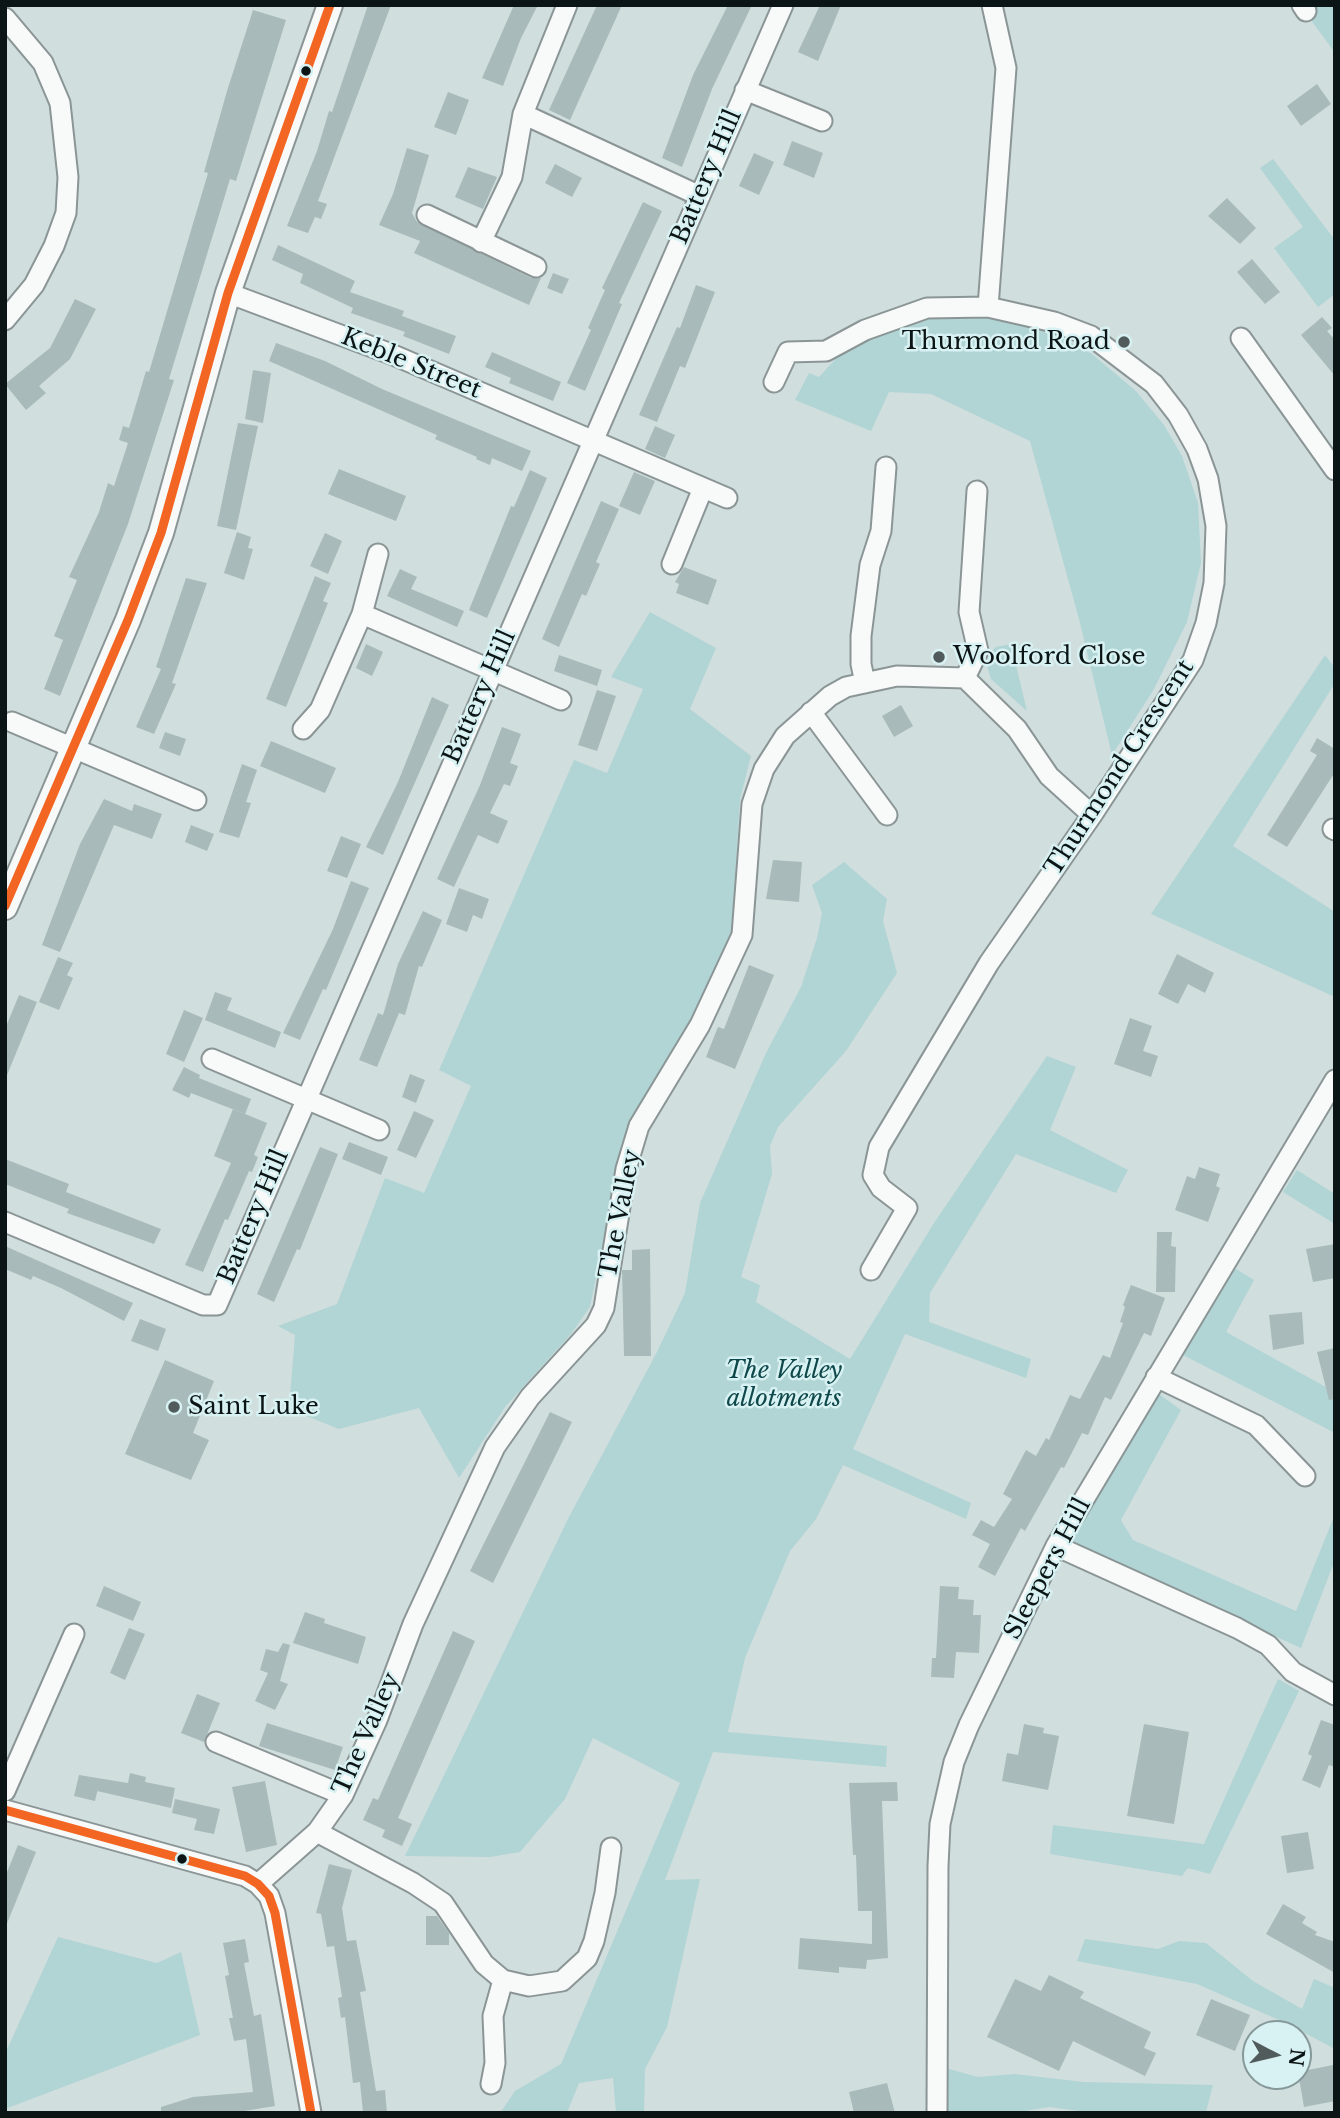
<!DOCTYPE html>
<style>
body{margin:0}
#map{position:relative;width:1340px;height:2118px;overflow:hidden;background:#d1dede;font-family:"Libre Baskerville",serif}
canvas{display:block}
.frame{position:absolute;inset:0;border:7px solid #0c1515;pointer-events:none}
.north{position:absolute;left:1242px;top:2020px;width:70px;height:70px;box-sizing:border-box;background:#d8f1f2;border:2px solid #86999a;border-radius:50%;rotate:97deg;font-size:19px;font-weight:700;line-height:28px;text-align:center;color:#0c1515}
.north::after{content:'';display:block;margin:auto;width:24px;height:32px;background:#515b5b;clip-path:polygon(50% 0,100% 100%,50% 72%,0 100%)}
</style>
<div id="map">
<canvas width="1340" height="2118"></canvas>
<div class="frame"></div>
<div class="north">N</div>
</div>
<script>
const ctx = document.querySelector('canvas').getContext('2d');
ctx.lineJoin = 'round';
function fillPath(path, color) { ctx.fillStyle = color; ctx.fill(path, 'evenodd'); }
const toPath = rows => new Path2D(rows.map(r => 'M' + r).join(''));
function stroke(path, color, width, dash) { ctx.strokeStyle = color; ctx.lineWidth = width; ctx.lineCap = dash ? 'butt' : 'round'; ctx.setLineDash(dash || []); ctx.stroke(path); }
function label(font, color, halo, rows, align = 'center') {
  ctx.font = font + ' "Libre Baskerville",serif'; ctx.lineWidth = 5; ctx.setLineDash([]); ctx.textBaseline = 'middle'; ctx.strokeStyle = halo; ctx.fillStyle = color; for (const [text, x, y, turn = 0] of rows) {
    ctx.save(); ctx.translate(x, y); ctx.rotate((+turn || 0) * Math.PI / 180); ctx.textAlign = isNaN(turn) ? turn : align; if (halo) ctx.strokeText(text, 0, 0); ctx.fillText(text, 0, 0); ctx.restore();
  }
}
fillPath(toPath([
 [1300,5,1335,5,1335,53,1311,20],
 [1273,159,1335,240,1335,294,1318,307,1274,248,1303,227,1260,168],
 [926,316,974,316,1015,323,1049,331,1092,354,1136,391,1164,425,1182,456,1198,503,1201,563,1187,622,1154,689,1112,755,1079,619,1030,441,931,394,889,392,871,431,795,400,809,373,819,377,842,352,873,333],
 [650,612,716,648,690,709,751,756,740,799,731,938,681,1040,614,1191,590,1307,571,1334,505,1407,459,1478,419,1408,339,1429,289,1409,295,1335,278,1326,337,1304,385,1178,424,1193,471,1086,439,1070,574,760,607,773,643,689,611,677],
 [1011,644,1027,711,991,679,987,666,988,655,996,647],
 [1325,655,1335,668,1335,683,1233,846,1335,912,1335,997,1151,914],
 [844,862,887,899,883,921,897,973,846,1051,778,1127,770,1146,772,1174,741,1277,760,1285,756,1302,850,1359,934,1223,1047,1056,1076,1067,1050,1130,1128,1170,1116,1193,1016,1154,930,1293,929,1322,1031,1359,1026,1378,905,1334,853,1449,971,1503,966,1519,843,1465,816,1519,790,1551,745,1658,728,1732,887,1746,886,1767,713,1752,665,1880,700,1879,667,2027,645,2069,644,2113,616,2113,613,2078,579,2083,567,2113,500,2113,515,2091,561,2064,680,1783,593,1738,565,1799,520,1852,490,1857,405,1856,569,1517,657,1352,685,1293,700,1203,766,1053,801,987,817,938,822,913,812,885],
 [1297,1170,1335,1194,1335,1224,1283,1192],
 [1233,1267,1254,1280,1226,1332,1335,1392,1335,1433,1179,1353],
 [1156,1392,1181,1410,1121,1520,1133,1540,1296,1611,1335,1514,1335,1560,1301,1648,1071,1544],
 [1278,1679,1299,1691,1210,1874,1188,1868,1182,1876,1050,1854,1053,1825,1204,1844],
 [58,1937,157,1963,181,1952,200,2035,5,2109,5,2054],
 [1085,1939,1158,1949,1179,1941,1206,1943,1253,1981,1302,2009,1314,1979,1335,1988,1335,2049,1286,2023,1197,1984,1077,1961],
 [942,2067,978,2077,1015,2074,1084,2082,1213,2085,1206,2112,1203,2113,1094,2113,1049,2107,1012,2113,942,2113]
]), '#b1d4d5');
fillPath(toPath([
 [368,5,391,5,318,201,327,204,321,219,315,217,308,233,287,226,317,151,329,111,332,112],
 [514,5,538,5,521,38,503,86,482,78],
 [597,5,622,5,570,120,549,110],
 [728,5,752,5,712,89,682,167,662,158,693,75],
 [820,5,841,5,818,61,798,52],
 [253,10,286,20,236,181,230,179,169,379,174,380,128,524,60,696,44,689,63,640,54,636,77,580,69,577,99,512,108,483,114,486,128,443,119,440,123,426,129,428,146,371,149,372,208,173,204,172,227,91],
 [1317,84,1331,104,1301,126,1287,106],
 [448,92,469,100,456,135,434,127],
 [792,141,823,153,814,178,783,165],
 [407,148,429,155,412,213,417,222,531,278,541,278,529,305,414,253,420,241,379,225,393,194],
 [754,153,774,162,759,195,739,186],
 [555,164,582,178,572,197,545,183],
 [468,167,497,177,483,209,455,197],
 [1227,198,1256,228,1240,244,1208,216],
 [643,202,662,211,619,303,622,304,585,391,567,383,591,330,588,328,605,290,602,288],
 [278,245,355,281,350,292,404,311,402,316,456,336,449,354,403,336,405,332,351,313,353,308,300,283,303,274,272,260],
 [1252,259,1280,292,1265,304,1237,272],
 [553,273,569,279,562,294,547,288],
 [696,285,715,292,685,368,680,366,657,422,639,415,677,327,680,328],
 [75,299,96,309,70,359,39,386,46,393,26,410,5,384,50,348],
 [1322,317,1332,328,1327,331,1335,340,1335,376,1301,335],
 [276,343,325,361,382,389,531,451,522,471,492,458,490,465,476,459,477,457,435,439,437,435,430,432,269,361],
 [492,352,561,382,553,401,509,383,511,378,485,367],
 [253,370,271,373,263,423,245,419],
 [238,423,258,426,236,530,217,526],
 [655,426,675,435,665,458,645,449],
 [339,469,406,496,396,521,328,494],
 [530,470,547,478,487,618,469,610,511,506,514,507],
 [634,472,655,481,640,515,619,506],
 [601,501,619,509,596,562,600,564,586,596,582,594,559,647,542,639],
 [237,532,251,537,248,548,253,549,244,580,224,573],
 [325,533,342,541,328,574,310,566],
 [684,567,717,580,708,605,676,593,679,584,675,582],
 [400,569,417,577,411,589,464,611,457,627,387,596],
 [315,576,331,583,323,601,328,603,286,707,266,699],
 [186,578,207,583,172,683,176,684,154,734,136,727,161,669,156,667],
 [366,644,383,652,372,676,356,668],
 [559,655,602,670,597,686,554,671],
 [597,690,616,696,597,751,578,745],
 [432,697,449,705,383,855,366,847,398,782],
 [901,705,913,726,894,737,882,716],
 [502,727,521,734,510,763,518,766,510,786,504,784,490,813,508,821,498,844,478,835,454,887,437,879,480,785],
 [165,732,186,739,180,756,159,748],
 [1317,738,1335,749,1335,772,1287,847,1267,835,1317,755,1310,751],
 [271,741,336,768,325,793,260,766],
 [242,764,257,770,246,802,251,803,239,838,219,832],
 [104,799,132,811,134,804,162,814,152,839,114,825,60,952,42,945,80,844],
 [191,825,214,834,207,851,185,842],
 [341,836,361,844,347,878,327,871],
 [773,860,802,862,799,902,766,899],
 [351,881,369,888,326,990,323,989,300,1040,283,1033,333,929],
 [459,888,489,899,482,919,473,915,467,932,446,924],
 [423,911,442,920,422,967,419,966,405,1015,399,1013,377,1067,359,1060,378,1013,383,1015,398,964],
 [1177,954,1214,973,1205,993,1188,984,1178,1004,1158,994],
 [58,957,73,963,67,975,73,978,59,1010,39,1002],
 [749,965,774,975,735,1069,706,1057,718,1027,724,1029],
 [215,992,232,998,227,1010,281,1032,275,1048,205,1020],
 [19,995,37,1002,5,1080,5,1029],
 [184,1010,203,1018,184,1062,166,1054],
 [1130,1018,1152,1026,1143,1051,1158,1056,1151,1077,1114,1064],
 [184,1067,200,1075,199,1078,251,1099,245,1114,191,1093,189,1098,172,1090],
 [410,1074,425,1080,416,1103,402,1097],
 [233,1109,267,1123,254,1155,258,1157,252,1172,249,1171,228,1220,225,1219,203,1272,185,1265,231,1163,214,1156],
 [414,1111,434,1120,416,1158,397,1150],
 [349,1142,388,1157,381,1175,342,1159],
 [320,1147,338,1154,300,1250,297,1249,274,1302,257,1294],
 [5,1159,69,1184,66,1192,161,1229,154,1244,67,1213,69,1209,5,1184],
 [1199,1167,1220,1174,1216,1186,1220,1188,1208,1222,1175,1210,1187,1176,1195,1179],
 [1157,1232,1172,1232,1171,1246,1176,1247,1175,1292,1156,1292],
 [1335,1244,1335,1278,1313,1282,1306,1249],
 [5,1246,133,1303,124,1321,61,1288,33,1276,31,1280,5,1269],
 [650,1249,651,1356,624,1356,622,1270,632,1270,632,1250],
 [1131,1285,1165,1298,1151,1336,1144,1333,1111,1400,1105,1397,1088,1435,1082,1433,1064,1468,1061,1467,1025,1531,1021,1528,995,1576,978,1567,990,1544,972,1535,981,1520,994,1527,1012,1499,1003,1494,1026,1450,1036,1456,1046,1438,1049,1440,1070,1395,1080,1399,1103,1355,1110,1358,1123,1323,1120,1322,1125,1307,1123,1305],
 [1302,1312,1304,1344,1273,1350,1269,1315],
 [140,1319,166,1329,158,1351,131,1341],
 [1335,1348,1335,1399,1329,1400,1317,1352],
 [165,1360,214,1381,193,1433,209,1440,191,1480,125,1454],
 [550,1412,572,1422,493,1583,470,1571],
 [104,1586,141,1602,133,1621,96,1606],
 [940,1586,959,1587,958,1599,974,1600,973,1615,981,1615,979,1653,956,1652,954,1678,931,1677,932,1658,936,1658],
 [305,1612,325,1619,324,1623,366,1637,358,1664,293,1643],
 [129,1628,145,1634,125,1680,110,1673],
 [453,1631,475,1641,398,1818,412,1824,402,1846,382,1837,385,1830,363,1820,373,1798,378,1800],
 [283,1643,290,1645,280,1681,288,1684,275,1710,255,1701,268,1673,260,1670,266,1649,278,1652],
 [197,1694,220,1703,204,1742,181,1733],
 [1321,1720,1335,1725,1335,1767,1329,1765,1320,1788,1302,1780,1312,1756,1308,1754],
 [267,1723,343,1747,335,1770,259,1746],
 [1024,1724,1044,1728,1043,1733,1059,1736,1048,1790,1002,1781,1007,1753,1018,1755],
 [1144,1724,1189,1732,1174,1824,1127,1816],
 [130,1773,146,1777,145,1782,175,1788,171,1808,97,1791,98,1788,95,1801,74,1796,79,1775,128,1783],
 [265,1781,277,1845,246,1852,232,1787],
 [897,1782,898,1801,882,1801,888,1958,867,1960,866,1969,839,1967,839,1973,798,1969,800,1938,872,1944,872,1911,858,1911,856,1855,853,1855,849,1783],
 [175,1799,220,1809,214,1834,194,1830,197,1819,172,1813],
 [1308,1832,1314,1869,1287,1873,1281,1836],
 [18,1845,36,1852,6,1926,5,1877],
 [329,1864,352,1870,342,1908,347,1941,356,1940,366,1991,360,1992,376,2091,385,2090,387,2113,363,2113,360,2082,353,2083,345,2017,341,2018,338,1998,342,1997,334,1946,327,1947,321,1914,316,1913],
 [1283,1904,1306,1917,1302,1923,1317,1932,1315,1935,1335,1942,1335,1973,1266,1934],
 [426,1916,437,1916,449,1933,449,1945,426,1945],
 [245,1939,249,1962,244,1963,254,2016,261,2014,275,2106,232,2113,161,2113,161,2107,193,2097,253,2092,246,2039,234,2041,229,2018,233,2018,225,1976,229,1975,223,1943],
 [1049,1975,1084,1992,1080,1998,1151,2032,1144,2048,1156,2053,1145,2076,1073,2041,1059,2071,987,2037,1015,1979,1041,1991],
 [1211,1999,1250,2015,1235,2051,1196,2035],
 [1333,2065,1335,2101,1304,2107,1298,2072],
 [887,2083,895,2113,854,2113,849,2092]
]), '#a8baba');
const minor = toPath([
 [1302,5,1306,11],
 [5,18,43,63,60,103,68,177,66,213,54,246,34,285,5,320],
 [745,90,822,121],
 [523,114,700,196],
 [427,215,536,267],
 [481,242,512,177,523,114,567,5],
 [228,293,391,354,727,498],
 [988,307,1006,68,992,5],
 [1241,338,1335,470],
 [774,382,788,352,826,351,865,330,927,308,988,307,1054,322,1091,336,1154,384,1178,415,1197,449,1208,479,1216,526,1214,583,1206,623,1193,660,1092,815,989,963,879,1147,873,1175,881,1188,907,1208,871,1270],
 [672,564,703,488],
 [362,614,378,554],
 [965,678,978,651,969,612,977,491],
 [865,683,861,664,861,636,870,565,881,531,886,467],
 [811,712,887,815],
 [12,722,196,800],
 [303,729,320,710,362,614,561,700],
 [1333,829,1335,830],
 [212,1059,379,1130],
 [5,1222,203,1305,217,1305,783,5],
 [1156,1377,1256,1425,1305,1476],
 [1056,1546,1237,1628,1268,1645,1293,1672,1335,1695],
 [216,1742,343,1795],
 [5,1791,74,1634],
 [5,1810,245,1876,258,1884,269,1896,275,1913,311,2113],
 [317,1832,413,1883,443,1903,484,1964,503,1980,529,1986,562,1981,587,1958,594,1941,605,1893,611,1848],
 [258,1884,317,1832,343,1795,377,1720,413,1624,495,1447,530,1397,596,1325,604,1308,626,1169,639,1126,700,1025,742,935,752,804,764,769,785,736,830,696,846,687,897,676,965,678,1017,729,1049,776,1092,815],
 [491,2084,495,2063,493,2016,503,1980],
 [937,2113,938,1866,940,1824,954,1762,969,1725,1056,1546,1335,1080]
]);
const tertiary = toPath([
 [5,907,128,620,161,533,228,293,330,5]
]);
stroke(minor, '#8b9595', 23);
stroke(tertiary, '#8b9595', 28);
stroke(minor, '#f8fafa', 19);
stroke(tertiary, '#f8fafa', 24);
stroke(toPath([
 [5,906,128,620,161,533,228,293,330,5],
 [5,1810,245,1876,258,1884,269,1896,275,1913,311,2113]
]), '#f26522', 9);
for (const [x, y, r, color] of [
 [306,71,6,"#0c1515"],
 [1124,342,7,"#515b5b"],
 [939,657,7,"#515b5b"],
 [174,1407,7,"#515b5b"],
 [182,1859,6,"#0c1515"]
]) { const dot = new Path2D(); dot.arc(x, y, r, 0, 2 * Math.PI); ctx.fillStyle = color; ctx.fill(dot); stroke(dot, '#d8f1f2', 2.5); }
label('24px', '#0c1515', '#d8f1f2', [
 ["Battery Hill",707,177,-67],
 ["Keble Street",411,364,22],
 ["Battery Hill",480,697,-66],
 ["Thurmond Crescent",1120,768,-57],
 ["The Valley",621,1214,-79],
 ["Battery Hill",254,1217,-67],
 ["Sleepers Hill",1048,1569,-62],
 ["The Valley",367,1734,-66]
]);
label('24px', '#0c1515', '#d8f1f2', [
 ["Thurmond Road",1110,342,"right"],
 ["Woolford Close",953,657],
 ["Saint Luke",188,1407]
], 'left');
label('italic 24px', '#0e484a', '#d8f1f2', [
 ["The Valley",784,1371],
 ["allotments",784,1399]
]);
</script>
